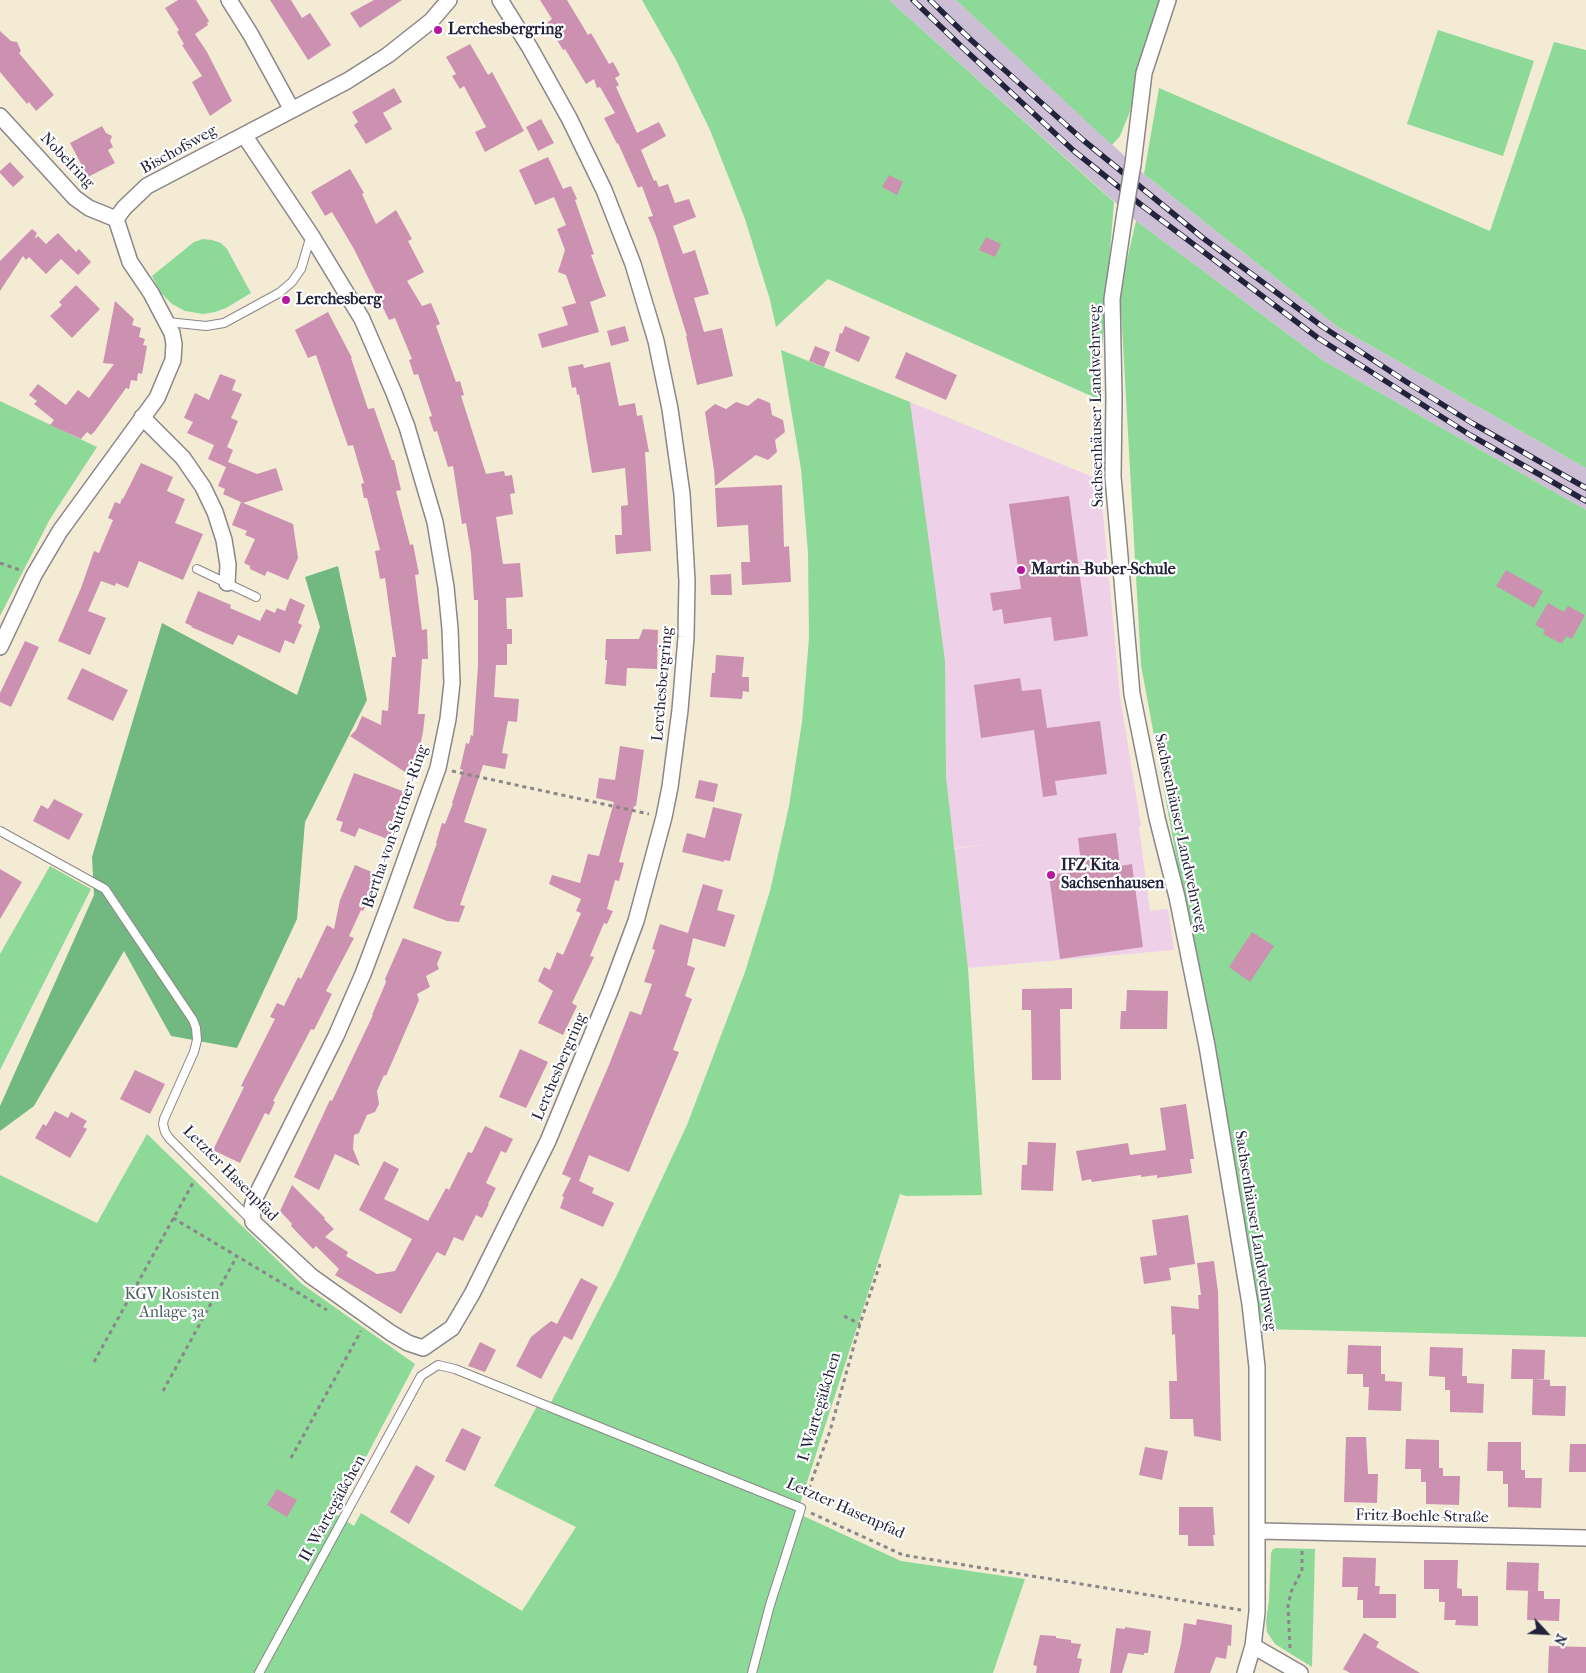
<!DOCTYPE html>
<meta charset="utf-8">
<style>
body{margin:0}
#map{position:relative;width:1586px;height:1673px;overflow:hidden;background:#f4ebd5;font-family:"IM FELL French Canon",serif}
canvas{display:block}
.north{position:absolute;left:1521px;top:1608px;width:50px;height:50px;-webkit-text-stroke:4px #fff;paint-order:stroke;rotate:115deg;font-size:14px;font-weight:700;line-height:20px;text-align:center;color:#22223b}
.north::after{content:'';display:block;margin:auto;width:18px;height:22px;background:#22223b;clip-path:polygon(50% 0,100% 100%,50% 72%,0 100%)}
</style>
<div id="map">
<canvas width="1586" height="1673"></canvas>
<div class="north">N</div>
</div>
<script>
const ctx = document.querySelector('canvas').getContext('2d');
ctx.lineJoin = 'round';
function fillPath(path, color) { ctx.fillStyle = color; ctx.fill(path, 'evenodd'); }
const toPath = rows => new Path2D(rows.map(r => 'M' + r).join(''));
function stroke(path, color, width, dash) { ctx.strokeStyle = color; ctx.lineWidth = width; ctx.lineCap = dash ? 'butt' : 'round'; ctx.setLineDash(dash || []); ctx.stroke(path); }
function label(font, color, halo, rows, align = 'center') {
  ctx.font = font + ' "IM FELL French Canon",serif'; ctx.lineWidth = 4.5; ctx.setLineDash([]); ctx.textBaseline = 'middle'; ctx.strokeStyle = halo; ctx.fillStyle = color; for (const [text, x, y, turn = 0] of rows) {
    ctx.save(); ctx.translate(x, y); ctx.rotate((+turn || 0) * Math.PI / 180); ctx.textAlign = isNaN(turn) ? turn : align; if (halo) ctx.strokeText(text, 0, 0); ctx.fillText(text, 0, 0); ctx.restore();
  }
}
fillPath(toPath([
 [910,402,1100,480,1120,696,1141,826,1139,827,1150,911,1168,909,1174,950,968,968,954,849,989,844,954,848,946,777]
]), '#eed0e8');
fillPath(toPath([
 [889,0,956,0,1144,174,1338,327,1586,468,1586,510,1324,361,1136,221]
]), '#ccbed4');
fillPath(toPath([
 [642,0,889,0,1114,202,1098,399,828,279,776,327,770,300,745,219,710,130,676,60],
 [956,0,1163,0,1129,114,1120,136,1112,145],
 [1438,30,1534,61,1503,156,1407,124],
 [1554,42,1586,50,1586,468,1338,327,1144,174,1159,88,1490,231],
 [1136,221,1324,361,1586,510,1586,1337,1263,1329,1141,665,1120,291],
 [203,239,212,240,221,243,227,249,251,293,226,308,215,312,203,314,185,311,172,304,160,292,152,276,194,242],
 [781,350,910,402,945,661,946,777,968,968,982,1195,906,1196,900,1194,797,1513,901,1561,1025,1579,993,1673,0,1673,0,1175,97,1223,147,1134,302,1284,415,1364,336,1514,354,1526,361,1513,522,1611,576,1527,494,1486,537,1406,546,1412,617,1275,687,1125,745,972,770,891,789,806,802,722,809,638,808,553,801,469],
 [0,401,97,447,50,519,0,616],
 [50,866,91,889,0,1070,0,954],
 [1277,1548,1315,1549,1312,1667,1275,1644,1267,1632,1266,1621,1269,1600,1271,1553,1273,1549]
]), '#8cd998');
fillPath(toPath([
 [338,566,367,700,305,822,297,919,237,1048,171,1036,124,951,34,1106,0,1131,0,1106,94,895,92,857,162,623,297,695,320,627,305,577]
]), '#71b980');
fillPath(toPath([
 [178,0,196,0,209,21,207,23,208,25,195,34,207,52,232,101,210,116,192,82,202,76,182,45,184,44,177,32,179,30,165,8],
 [270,0,291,0,302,18,310,13,331,45,308,60],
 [374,0,402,0,360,28,350,13],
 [540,0,567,0,588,35,591,33,609,64,613,62,620,75,615,78,619,85,616,87,637,133,659,122,666,136,641,150,654,181,656,180,659,187,668,184,675,203,689,199,696,217,673,226,683,254,695,250,709,294,694,298,704,332,722,328,733,376,697,385,686,336,687,336,656,236,648,217,653,216,642,186,638,188,618,143,617,144,604,118,615,113,600,87,597,88,594,79,586,84,565,49,563,50,547,23,552,19],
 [0,31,11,41,17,42,21,51,19,53,54,95,36,111,29,102,27,104,0,72],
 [470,44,488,75,492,72,524,131,485,152,475,132,486,127,464,86,460,89,452,76,456,74,446,57],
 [394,88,402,102,383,113,392,129,366,144,354,125,358,122,352,112],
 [541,119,554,143,538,151,526,127],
 [102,126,106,133,112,136,110,141,113,147,108,150,115,163,88,177,70,143],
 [548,157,563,189,571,186,577,199,575,200,594,254,591,255,606,296,590,302,599,332,542,348,538,334,568,325,562,307,576,303,566,275,558,272,565,250,557,229,566,225,554,197,535,205,519,170],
 [10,162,24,177,13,187,0,173,0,171],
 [350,169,364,193,362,194,376,224,396,210,412,239,408,241,424,272,407,281,422,306,431,303,440,324,436,326,456,382,460,381,464,395,461,396,486,474,504,471,505,476,512,475,515,493,510,494,513,514,496,517,503,564,520,563,523,597,506,598,507,629,512,629,512,644,507,644,507,665,496,665,494,697,519,699,517,722,508,721,502,753,508,754,505,769,483,765,464,822,487,829,460,905,465,906,459,922,447,921,413,908,437,843,436,843,442,823,445,824,453,803,452,803,463,770,460,769,466,743,469,744,471,735,473,736,478,666,478,600,474,600,471,553,466,523,462,524,453,466,448,467,437,431,434,432,429,417,432,416,418,374,414,375,409,360,412,359,395,318,389,320,354,249,332,212,325,216,311,192],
 [889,175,903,182,897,195,882,187],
 [32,229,37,233,35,237,36,238,38,236,46,244,58,233,76,252,79,249,91,262,78,275,61,259,46,274,29,257,26,260,23,256,0,291,0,261],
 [986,237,1001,244,995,257,979,250],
 [76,285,100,309,72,338,50,316,62,305,59,302],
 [115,301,134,319,132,325,141,328,139,337,145,339,143,345,147,346,142,374,138,373,137,381,131,380,129,389,126,388,95,431,91,435,87,432,81,439,50,425,54,420,34,404,37,401,29,395,38,384,66,405,78,390,89,398,114,364,103,363],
 [328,312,352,358,351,358,368,409,374,408,392,460,394,460,401,490,396,491,410,545,413,544,419,574,415,575,422,630,427,629,428,659,422,659,418,714,425,714,423,732,419,751,405,772,350,736,356,730,362,716,381,725,382,710,388,711,392,657,396,657,385,578,380,579,375,551,380,550,367,498,364,498,361,484,364,483,353,445,348,446,316,355,308,358,295,330],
 [625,326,629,341,611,346,607,331],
 [845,326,870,337,859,362,835,351,840,333,842,334],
 [815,346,830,352,824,367,809,361],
 [906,352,957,375,946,400,895,378],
 [610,362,619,406,635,403,637,416,642,415,649,452,645,452,651,551,616,554,615,535,622,535,621,506,628,505,625,468,592,473,579,394,577,395,576,387,572,388,568,367,583,364,584,368],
 [220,374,236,380,232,390,242,394,231,418,238,421,227,447,233,450,228,462,257,474,276,468,283,490,243,503,223,494,225,489,218,486,226,467,208,459,214,445,187,433,193,422,184,418,195,393,209,400],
 [758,398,770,403,772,415,783,420,785,432,775,440,777,452,768,460,756,455,715,486,714,470,705,412,715,404,726,409,736,402,748,406],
 [141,463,173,477,167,491,185,499,175,523,203,534,183,580,139,561,128,588,116,583,115,586,101,581,88,611,106,618,90,655,58,641,81,588,94,551,99,553,113,520,108,518,115,502,120,504,122,498,123,499],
 [782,485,784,547,789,546,791,582,742,585,741,562,750,562,748,525,717,527,715,488],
 [1069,496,1088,636,1054,641,1051,617,1004,624,1002,609,993,611,990,593,1021,589,1009,504],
 [241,502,293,524,298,558,288,580,267,571,265,576,250,569,250,566,244,563,255,539,245,535,247,531,232,525],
 [1506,570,1543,591,1534,608,1496,586],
 [731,574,732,595,711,595,710,575],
 [198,591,231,605,230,608,260,621,266,609,275,613,277,608,285,611,290,598,305,605,298,623,302,625,294,644,285,640,280,653,238,635,233,645,191,627,192,626,185,623],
 [1548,603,1564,612,1568,606,1585,615,1572,639,1566,636,1562,644,1543,634,1545,630,1535,625],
 [643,629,658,630,657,669,627,668,626,686,605,684,607,660,605,660,606,639,639,639],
 [25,641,39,647,11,707,0,702,0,693],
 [716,655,744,657,742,677,749,677,749,692,743,691,742,699,710,697,712,673,715,673],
 [82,668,128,690,113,721,67,699],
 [1020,678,1022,691,1041,689,1047,728,1100,721,1107,774,1055,781,1057,795,1043,797,1034,730,981,738,974,685],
 [620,746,644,750,636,806,634,806,619,862,624,863,619,881,615,880,607,909,613,911,607,924,604,923,590,956,594,957,572,1003,577,1006,563,1035,538,1023,553,991,538,981,544,967,550,970,557,952,563,955,581,913,576,911,581,899,549,884,552,875,580,883,588,854,599,856,614,802,596,798,599,778,615,780],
 [354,773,408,793,390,840,359,828,355,837,340,831,343,822,336,820],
 [699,780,718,784,714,802,695,798],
 [54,799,83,814,69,840,33,821,41,805,48,809],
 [713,807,742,814,730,861,724,860,724,862,682,852,687,833,705,838],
 [1116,833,1120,866,1132,864,1143,947,1060,959,1049,875,1082,871,1078,838],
 [355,865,379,875,363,911,361,910,349,936,354,938,326,991,332,994,314,1030,311,1029,273,1101,275,1102,269,1115,265,1113,240,1163,213,1150,244,1087,241,1086,275,1019,270,1017,277,1003,284,1006,298,977,301,979,327,925,334,929,340,900],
 [0,869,22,882,0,919],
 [703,884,723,890,717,910,735,915,725,947,693,938,687,965,695,968,685,996,692,999,673,1050,679,1052,629,1172,589,1155,579,1181,594,1188,592,1193,614,1203,603,1227,560,1208,564,1197,562,1196,571,1178,562,1174,609,1065,630,1011,641,1015,652,984,644,982,655,950,652,949,660,924,688,933],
 [1252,932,1274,946,1250,982,1229,967],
 [403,938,442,952,437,964,439,969,426,976,430,987,417,994,419,1000,386,1076,384,1075,377,1091,379,1104,375,1112,367,1115,359,1133,354,1135,353,1149,360,1166,335,1154,319,1190,294,1177,330,1100,332,1101,373,1015,372,1015,386,982,385,979],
 [1072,988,1072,1009,1060,1009,1061,1080,1032,1080,1031,1010,1022,1010,1022,989],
 [1127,990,1168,991,1167,1029,1120,1029,1121,1011,1126,1011],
 [520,1049,548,1062,526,1108,499,1097],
 [135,1070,165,1084,150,1114,120,1099],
 [1186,1104,1194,1159,1190,1159,1192,1173,1157,1178,1157,1175,1141,1177,1141,1175,1092,1182,1091,1179,1082,1181,1076,1151,1128,1143,1130,1155,1166,1150,1160,1108],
 [55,1111,68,1118,71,1112,87,1121,83,1127,87,1129,70,1158,35,1138,43,1124,46,1126],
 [485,1126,513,1139,506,1153,501,1151,486,1183,496,1188,488,1204,489,1204,482,1218,476,1215,463,1241,454,1237,445,1256,437,1252,401,1314,335,1275,339,1269,316,1246,313,1249,291,1226,292,1224,280,1211,292,1185,325,1218,324,1219,334,1229,325,1237,348,1252,346,1256,377,1274,395,1271,412,1239,359,1210,384,1161,399,1169,384,1199,428,1221,446,1188,449,1190,468,1152,472,1153],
 [1028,1142,1056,1143,1053,1191,1021,1190,1022,1165,1027,1165],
 [1188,1215,1195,1264,1169,1268,1171,1280,1144,1284,1140,1257,1157,1255,1152,1220],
 [1214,1261,1218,1292,1221,1441,1194,1436,1193,1419,1170,1419,1169,1381,1177,1381,1175,1334,1172,1335,1171,1306,1199,1309,1198,1295,1201,1295,1197,1263],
 [581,1278,598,1287,572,1340,564,1336,541,1379,516,1366,531,1337,551,1321,557,1324],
 [480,1342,496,1350,485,1372,468,1366],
 [1348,1345,1381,1346,1381,1374,1385,1374,1385,1381,1402,1382,1401,1411,1368,1410,1369,1387,1363,1387,1363,1374,1347,1374],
 [1430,1347,1463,1348,1462,1376,1467,1376,1467,1383,1484,1384,1483,1413,1450,1412,1450,1390,1445,1390,1445,1377,1429,1376],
 [1512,1349,1545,1350,1544,1379,1511,1379],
 [1533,1379,1550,1380,1550,1386,1566,1386,1565,1416,1532,1415],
 [462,1428,481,1437,465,1471,445,1461],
 [1346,1437,1366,1437,1368,1474,1378,1474,1377,1503,1344,1502],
 [1406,1439,1439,1440,1439,1468,1443,1468,1443,1476,1460,1476,1459,1505,1426,1504,1426,1482,1421,1482,1421,1469,1405,1469],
 [1488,1442,1521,1442,1521,1470,1525,1470,1525,1478,1542,1478,1541,1508,1508,1507,1508,1484,1503,1484,1503,1471,1487,1471],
 [1570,1444,1586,1444,1586,1472,1569,1472],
 [1145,1447,1168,1451,1162,1480,1139,1475],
 [416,1465,435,1476,409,1524,390,1512],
 [277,1489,297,1500,287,1517,267,1505],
 [1179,1507,1213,1507,1215,1535,1213,1535,1214,1546,1188,1546,1188,1535,1179,1535],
 [1343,1557,1376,1558,1375,1586,1380,1586,1379,1594,1396,1594,1396,1618,1363,1618,1363,1600,1357,1600,1358,1587,1342,1587],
 [1424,1560,1458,1560,1457,1588,1462,1589,1462,1596,1478,1596,1478,1626,1455,1625,1456,1620,1444,1620,1445,1602,1439,1602,1439,1589,1424,1589],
 [1507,1562,1539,1563,1538,1591,1544,1591,1544,1599,1560,1599,1559,1621,1527,1620,1528,1591,1533,1591,1506,1590],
 [1197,1619,1232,1625,1231,1646,1228,1645,1226,1659,1216,1657,1210,1673,1174,1673,1181,1644,1184,1623,1196,1625],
 [1125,1627,1151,1631,1148,1653,1144,1653,1144,1655,1128,1653,1122,1673,1110,1673,1116,1628,1125,1629],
 [1364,1633,1379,1642,1376,1647,1420,1673,1350,1673,1343,1669],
 [1040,1635,1056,1636,1056,1638,1071,1640,1071,1643,1081,1644,1077,1658,1082,1659,1079,1673,1036,1673,1037,1666,1033,1665],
 [1549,1646,1586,1647,1586,1673,1548,1673]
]), '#cc91b0');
const service = toPath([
 [168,322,206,326,224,323,279,293,292,282,301,269,311,235],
 [197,569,256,597],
 [0,831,105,889,193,1020,196,1028,197,1040,194,1052,164,1119,163,1124,165,1132,169,1138,251,1220],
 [259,1673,421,1376,438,1365,455,1369,801,1508,770,1605,752,1673]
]);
const minor = toPath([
 [229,0,251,35,292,110],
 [0,116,75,198,89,208,116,219],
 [244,135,311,235,362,319,394,393,407,427,435,522,446,587,450,629,452,683,448,719,438,768,390,902,363,974,336,1036,254,1200,252,1207,253,1222,311,1276,391,1333,408,1343,423,1348,452,1328,472,1294,548,1141,610,991,636,921,664,817,670,787,680,710,686,637,687,581,682,494,670,409,656,341,633,264,604,190,569,118,530,48,500,0],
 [1133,164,1144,73,1168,0],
 [1125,212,1112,299,1114,398,1113,477,1132,694,1157,818,1177,897,1207,1046,1250,1304,1257,1367,1257,1612,1253,1646,1245,1673],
 [142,417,183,458,203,487,215,512,224,540,228,565,227,583],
 [0,647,34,575,60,531,157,398,173,360,174,344,172,333,151,293,130,262,116,219,124,208,147,186,347,81,388,55,431,21,449,0],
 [1258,1531,1586,1538],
 [1253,1646,1300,1673]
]);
stroke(service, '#8b8688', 10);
stroke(minor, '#8b8688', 18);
stroke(toPath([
 [0,563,20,570],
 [452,771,649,814],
 [173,1218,327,1310],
 [844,1316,860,1324],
 [94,1362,194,1181],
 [163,1391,237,1256],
 [291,1458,361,1331],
 [806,1496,830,1431,860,1324,880,1264],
 [811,1513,903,1555,1241,1610],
 [1290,1648,1288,1606,1291,1592,1302,1570,1302,1547]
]), '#8b8688', 3, [4, 4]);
stroke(service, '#fff', 8);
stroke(minor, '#fff', 15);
const rail = toPath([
 [913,0,963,48,1074,151,1140,204,1318,338,1470,435,1586,501],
 [930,0,971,40,1083,140,1203,238,1323,327,1405,381,1472,423,1586,488]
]);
stroke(rail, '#22223b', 5.5);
stroke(rail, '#fff', 4, [11]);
const minorBridge = toPath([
 [1125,212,1133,164]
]);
stroke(minorBridge, '#8b8688', 18, []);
stroke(minorBridge, '#fff', 15);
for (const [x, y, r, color] of [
 [438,30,5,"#b5179e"],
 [286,300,5,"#b5179e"],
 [1021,570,5,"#b5179e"],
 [1051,875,5,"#b5179e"]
]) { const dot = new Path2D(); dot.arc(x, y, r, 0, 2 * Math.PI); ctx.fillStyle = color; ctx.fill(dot); stroke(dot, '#fff', 2); }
label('bold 16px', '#22223b', '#fff', [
 ["Lerchesbergring",448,30],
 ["Lerchesberg",296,300],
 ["Martin-Buber-Schule",1031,570],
 ["IFZ Kita",1061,866],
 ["Sachsenhausen",1061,884]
], 'left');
label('16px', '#22223b', '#fff', [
 ["Bischofsweg",179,150,-29],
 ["Nobelring",67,161,46],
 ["Sachsenhäuser Landwehrweg",1097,406,-91],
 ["Lerchesbergring",663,684,-85],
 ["Bertha-von-Suttner-Ring",396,827,-71],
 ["Sachsenhäuser Landwehrweg",1180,833,78],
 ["Lerchesbergring",560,1067,-67],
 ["Letzter Hasenpfad",230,1174,45],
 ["Sachsenhäuser Landwehrweg",1255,1231,81],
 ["I. Wartegäßchen",820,1407,-73],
 ["II. Wartegäßchen",333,1509,-61],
 ["Letzter Hasenpfad",845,1509,24],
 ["Fritz-Boehle-Straße",1422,1517,1]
]);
label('16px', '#47625c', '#fff', [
 ["KGV Rosisten",172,1295],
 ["Anlage 3a",172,1313]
]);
</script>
